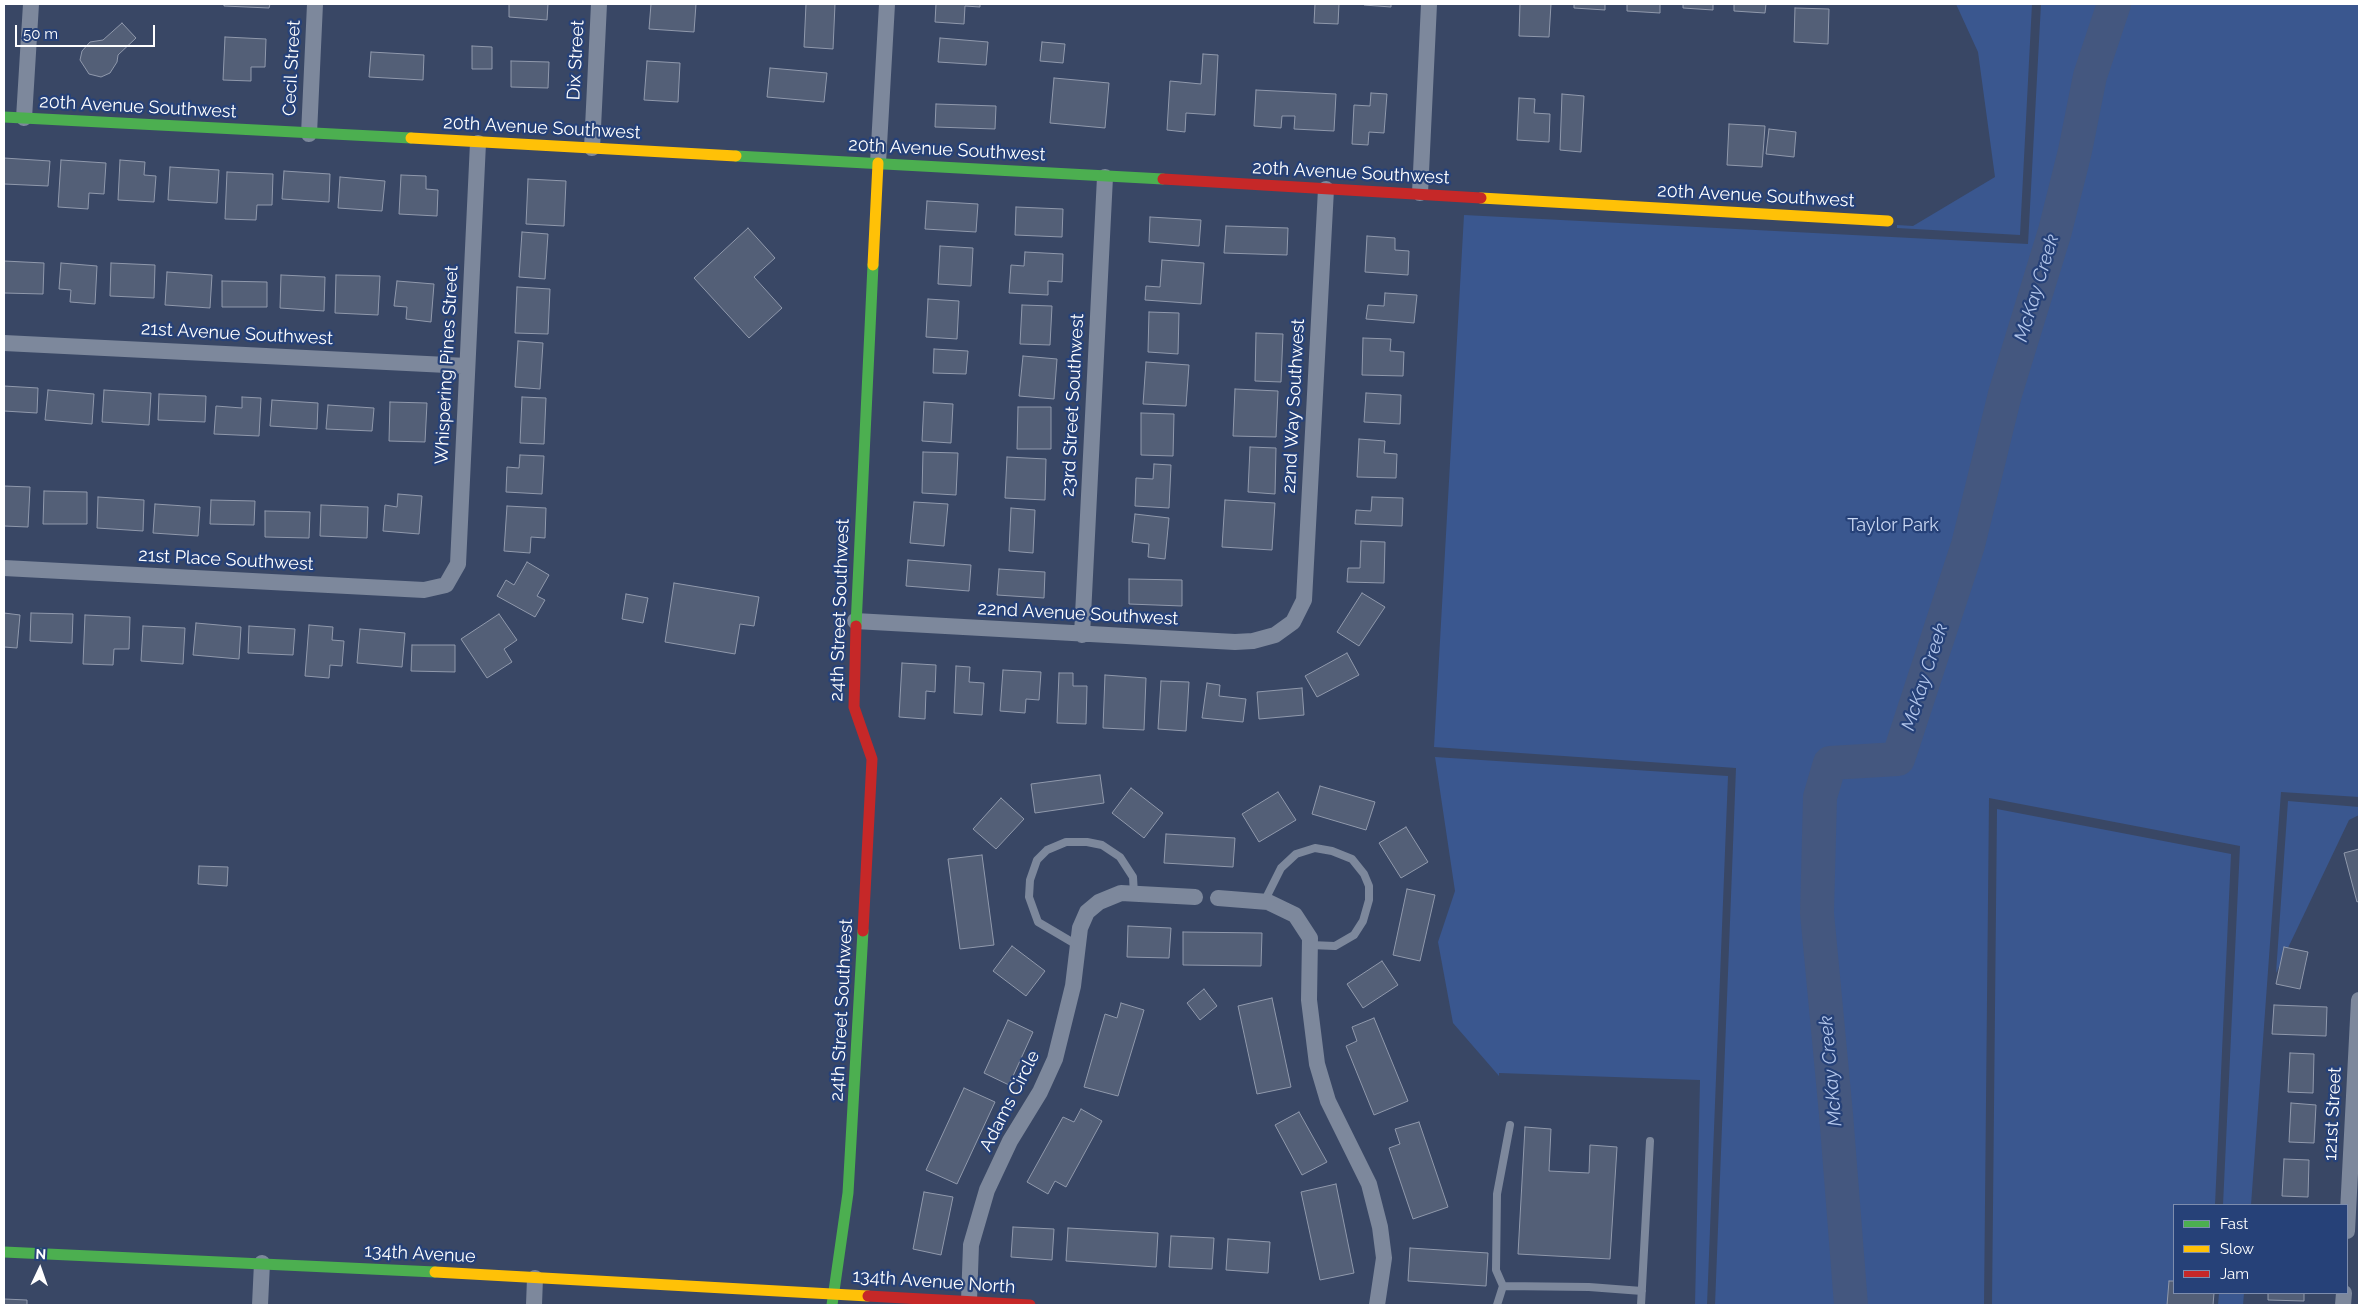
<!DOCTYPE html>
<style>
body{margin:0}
#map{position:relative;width:2363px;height:1309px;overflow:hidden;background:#394765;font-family:Raleway,sans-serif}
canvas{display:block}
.frame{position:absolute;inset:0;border:5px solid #fff;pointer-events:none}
.legend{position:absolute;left:2173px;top:1204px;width:175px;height:90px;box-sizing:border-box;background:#264178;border:1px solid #7d8dae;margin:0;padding:6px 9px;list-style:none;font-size:15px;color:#fff}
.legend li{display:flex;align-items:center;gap:10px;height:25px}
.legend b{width:25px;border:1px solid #7d8dae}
.north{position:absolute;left:15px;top:1244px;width:50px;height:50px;-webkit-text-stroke:4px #264178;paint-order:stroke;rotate:3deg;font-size:14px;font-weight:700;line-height:20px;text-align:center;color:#fff}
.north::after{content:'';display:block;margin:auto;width:18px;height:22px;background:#fff;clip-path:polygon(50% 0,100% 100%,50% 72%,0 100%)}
.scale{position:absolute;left:15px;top:25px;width:140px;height:22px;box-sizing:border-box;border:2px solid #fff;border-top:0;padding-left:6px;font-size:15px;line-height:18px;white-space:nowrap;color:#fff;-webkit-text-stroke:4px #264178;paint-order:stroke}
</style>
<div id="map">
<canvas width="2363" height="1309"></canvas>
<div class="frame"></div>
<ul class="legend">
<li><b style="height:6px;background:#4caf50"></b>Fast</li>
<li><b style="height:6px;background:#ffc107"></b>Slow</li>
<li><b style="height:6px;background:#c62828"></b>Jam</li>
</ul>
<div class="north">N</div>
<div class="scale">50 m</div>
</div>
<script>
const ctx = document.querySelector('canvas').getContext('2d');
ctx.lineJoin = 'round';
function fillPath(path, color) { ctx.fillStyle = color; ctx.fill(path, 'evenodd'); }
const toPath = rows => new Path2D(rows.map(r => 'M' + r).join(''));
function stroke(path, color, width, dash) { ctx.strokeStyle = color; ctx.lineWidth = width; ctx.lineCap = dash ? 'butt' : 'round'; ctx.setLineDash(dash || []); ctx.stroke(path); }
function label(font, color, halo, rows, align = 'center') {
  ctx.font = font + ' Raleway,sans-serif'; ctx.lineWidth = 4.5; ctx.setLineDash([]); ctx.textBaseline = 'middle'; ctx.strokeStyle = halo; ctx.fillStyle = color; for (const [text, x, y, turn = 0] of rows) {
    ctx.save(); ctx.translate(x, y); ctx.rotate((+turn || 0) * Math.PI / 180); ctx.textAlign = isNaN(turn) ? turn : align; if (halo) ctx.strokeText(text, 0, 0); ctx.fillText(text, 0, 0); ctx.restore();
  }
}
fillPath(toPath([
 [1956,4,2032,4,2020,235,1897,228,1897,225,1913,226,1995,177,1978,52],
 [2041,4,2359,4,2359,797,2281,792,2251,1205,2223,1205,2240,846,1989,798,1984,1305,1715,1305,1736,768,1434,747,1464,215,2028,244],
 [1435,757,1728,776,1707,1305,1695,1305,1700,1080,1499,1073,1499,1076,1453,1023,1438,942,1455,891],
 [2288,801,2359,807,2359,815,2349,820,2276,973],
 [1997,809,2231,854,2215,1205,2174,1205,2174,1293,2210,1293,2210,1305,1992,1305],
 [2219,1293,2244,1293,2243,1305,2218,1305]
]), '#3a578f');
stroke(toPath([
 [1851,1305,1836,1114,1817,913,1820,797,1830,763,1898,759,1968,545,2005,394,2055,231,2075,151,2090,76,2114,4]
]), '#44577f', 34);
const building = toPath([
 [224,4,270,4,269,8,224,6,224,4],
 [509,4,548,4,547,20,509,17,509,4],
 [651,4,696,4,694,32,649,29,651,4],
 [806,4,835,4,833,49,804,47,806,4],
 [936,4,980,4,980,7,965,6,964,24,935,22,936,4],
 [1315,4,1339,4,1338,24,1314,23,1315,4],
 [1365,4,1391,4,1391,7,1364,5,1365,4],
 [1520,4,1551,4,1549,37,1519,36,1520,4],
 [1574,4,1605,4,1605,10,1574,8,1574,4],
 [1627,4,1660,4,1660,13,1627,11,1627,4],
 [1683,4,1713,4,1713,10,1683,8,1683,4],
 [1734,4,1766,4,1765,13,1734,11,1734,4],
 [1795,8,1829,9,1828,44,1794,42,1795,8],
 [122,23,136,38,118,55,117,62,110,73,101,77,89,74,80,60,82,51,90,42,103,40,122,23],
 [225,37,266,39,265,67,251,67,251,81,223,80,225,37],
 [940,38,988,42,986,65,938,62,940,38],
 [1042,42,1065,44,1063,63,1040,61,1042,42],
 [472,46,492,47,492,69,472,69,472,46],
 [371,52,424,55,423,80,369,77,371,52],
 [1203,54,1218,55,1215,115,1186,113,1185,132,1167,130,1170,81,1201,84,1203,54],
 [511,61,549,62,548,88,511,87,511,61],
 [647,61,680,63,678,102,644,100,647,61],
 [770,68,827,73,824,102,767,97,770,68],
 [1054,78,1109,83,1105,128,1050,123,1054,78],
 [1256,90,1336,94,1334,131,1294,129,1295,116,1282,116,1281,128,1254,126,1256,90],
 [1371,93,1387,94,1384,133,1369,132,1368,145,1352,144,1354,105,1370,106,1371,93],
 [1562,94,1584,96,1581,152,1560,150,1562,94],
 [1519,98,1535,99,1534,113,1550,114,1549,142,1517,140,1519,98],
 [936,104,996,106,995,129,935,127,936,104],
 [1729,124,1765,126,1762,167,1727,165,1729,124],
 [1769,129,1796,132,1794,157,1766,154,1769,129],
 [4,158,50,161,48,186,4,184,4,158],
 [61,160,106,163,104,194,89,193,88,209,58,207,61,160],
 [120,160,145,162,144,175,156,176,154,202,118,200,120,160],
 [170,167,219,170,217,203,168,200,170,167],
 [284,171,330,174,329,202,282,199,284,171],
 [227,172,273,174,272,205,257,205,256,220,225,219,227,172],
 [401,175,426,176,426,189,438,190,437,216,399,214,401,175],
 [340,177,385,181,382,211,338,208,340,177],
 [528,179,566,181,564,226,526,224,528,179],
 [927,201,978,204,976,232,925,229,927,201],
 [1016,207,1063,209,1062,237,1015,235,1016,207],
 [1150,217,1201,220,1199,246,1149,242,1150,217],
 [1226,226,1288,228,1287,255,1224,253,1226,226],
 [748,228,775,258,754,277,782,308,749,338,694,278,748,228],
 [522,232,548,234,545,279,519,277,522,232],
 [1367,236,1395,238,1395,250,1409,251,1408,275,1365,272,1367,236],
 [940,246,973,248,971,286,938,284,940,246],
 [1025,252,1063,254,1062,282,1048,281,1048,295,1009,293,1011,265,1024,266,1025,252],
 [1162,260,1204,263,1201,304,1145,300,1146,286,1160,287,1162,260],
 [4,261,44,263,43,294,4,293,4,261],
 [61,263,97,266,95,304,70,302,71,290,59,289,61,263],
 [111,263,155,265,154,298,110,296,111,263],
 [167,272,212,275,210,308,165,305,167,272],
 [281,275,325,277,324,311,280,308,281,275],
 [336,275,380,276,378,315,335,313,336,275],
 [222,281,267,282,267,307,222,307,222,281],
 [397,281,434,284,431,322,406,319,407,307,394,306,397,281],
 [517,287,550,289,548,334,515,333,517,287],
 [1385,293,1417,295,1414,323,1366,319,1368,305,1384,306,1385,293],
 [928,299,959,301,957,339,926,337,928,299],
 [1022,305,1052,306,1050,345,1020,344,1022,305],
 [1149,312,1179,313,1178,354,1148,352,1149,312],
 [1256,333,1283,334,1281,382,1255,381,1256,333],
 [1363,338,1391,339,1390,351,1404,352,1403,376,1362,375,1363,338],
 [518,341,543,343,540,389,515,387,518,341],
 [934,349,968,351,966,374,933,373,934,349],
 [1023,356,1057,359,1054,399,1019,396,1023,356],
 [1146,362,1189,365,1186,406,1143,404,1146,362],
 [4,386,38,388,37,413,4,411,4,386],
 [1235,389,1278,391,1276,437,1233,436,1235,389],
 [48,390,94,394,92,424,45,420,48,390],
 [104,390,151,393,149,425,102,422,104,390],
 [1366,393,1401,395,1400,424,1364,422,1366,393],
 [159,394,206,396,205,422,158,420,159,394],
 [242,397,261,398,259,436,214,434,216,406,242,408,242,397],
 [522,397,546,398,544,444,520,443,522,397],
 [272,400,318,403,317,429,270,426,272,400],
 [390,402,427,403,425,442,389,441,390,402],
 [924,402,953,404,951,443,922,441,924,402],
 [328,405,374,408,372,431,326,429,328,405],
 [1018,407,1051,407,1051,449,1017,449,1018,407],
 [1141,413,1174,414,1173,456,1141,455,1141,413],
 [1359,439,1385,441,1384,453,1397,454,1396,478,1357,477,1359,439],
 [1250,447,1276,448,1275,494,1248,492,1250,447],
 [923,452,958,453,956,495,922,493,923,452],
 [520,455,544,456,542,494,506,492,507,467,519,468,520,455],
 [1007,457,1046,459,1045,500,1005,498,1007,457],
 [1154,464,1171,465,1169,508,1135,506,1136,478,1153,479,1154,464],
 [4,486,30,487,28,527,4,526,4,486],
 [44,491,87,492,87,524,43,524,44,491],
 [398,494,422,496,419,534,383,531,385,505,397,507,398,494],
 [98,497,144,500,143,531,97,528,98,497],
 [1372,497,1403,498,1402,526,1355,524,1356,510,1371,511,1372,497],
 [211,500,255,501,254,525,210,524,211,500],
 [1225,500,1275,503,1272,550,1222,547,1225,500],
 [914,502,948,504,944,546,910,543,914,502],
 [155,504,200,507,198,536,153,533,155,504],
 [321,505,368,507,367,538,320,536,321,505],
 [507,506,546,508,545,538,531,537,530,553,504,551,507,506],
 [1011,508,1035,510,1033,553,1009,551,1011,508],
 [265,511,310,512,309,538,265,537,265,511],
 [1135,514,1169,518,1165,559,1148,557,1149,544,1132,542,1135,514],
 [1361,541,1385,542,1384,583,1347,582,1348,568,1360,568,1361,541],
 [908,560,971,565,969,591,906,586,908,560],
 [527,562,549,575,537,596,545,600,535,617,497,596,506,580,514,585,527,562],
 [999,569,1045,572,1044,598,997,595,999,569],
 [1129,579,1182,580,1182,606,1129,604,1129,579],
 [674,583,759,597,754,626,740,624,735,654,665,642,674,583],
 [1362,593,1385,607,1359,646,1337,632,1362,593],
 [626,594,648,598,643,623,622,619,626,594],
 [4,613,20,615,17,648,4,647,4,613],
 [31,613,73,614,72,643,30,641,31,613],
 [499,614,517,640,504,649,512,662,487,678,461,639,499,614],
 [85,615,130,617,129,649,114,649,113,665,83,664,85,615],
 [196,623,241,627,239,659,193,655,196,623],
 [309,625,333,627,332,640,344,641,342,666,330,665,329,678,305,676,309,625],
 [143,626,185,628,183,664,141,661,143,626],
 [249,626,295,629,293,655,248,653,249,626],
 [360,629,405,633,402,667,357,663,360,629],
 [412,645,455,645,455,672,411,671,412,645],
 [1347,653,1359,675,1317,697,1305,676,1347,653],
 [902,663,936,665,935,692,926,691,925,719,899,717,902,663],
 [956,666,970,667,969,682,984,683,982,715,954,713,956,666],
 [1003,670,1041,672,1039,700,1026,699,1025,713,1000,711,1003,670],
 [1059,673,1073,673,1073,686,1087,686,1086,724,1057,723,1059,673],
 [1105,675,1146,678,1144,730,1103,728,1105,675],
 [1161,681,1189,682,1186,731,1158,729,1161,681],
 [1207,683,1220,685,1219,696,1246,699,1243,722,1202,718,1207,683],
 [1302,688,1304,715,1259,719,1257,692,1302,688],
 [1100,775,1104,803,1035,813,1031,784,1100,775],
 [1320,786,1375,802,1366,830,1312,814,1320,786],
 [1131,788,1163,813,1144,838,1112,813,1131,788],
 [1278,792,1296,820,1259,842,1242,814,1278,792],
 [1001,798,1024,819,996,849,973,829,1001,798],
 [1406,827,1428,862,1401,878,1379,843,1406,827],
 [1166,834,1235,838,1233,867,1164,863,1166,834],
 [2359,849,2359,901,2357,902,2344,853,2359,849],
 [982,855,994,945,960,949,948,859,982,855],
 [199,866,228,867,227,886,198,884,199,866],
 [1407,889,1435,895,1420,961,1393,955,1407,889],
 [1128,926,1171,928,1169,958,1127,957,1128,926],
 [1183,932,1262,933,1261,966,1183,965,1183,932],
 [1012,946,1045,971,1026,996,993,971,1012,946],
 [2284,947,2308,952,2300,989,2276,984,2284,947],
 [1382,961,1398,985,1363,1008,1347,984,1382,961],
 [1204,989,1217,1006,1200,1020,1187,1003,1204,989],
 [1272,998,1291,1087,1257,1094,1238,1006,1272,998],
 [1121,1003,1144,1010,1118,1096,1084,1087,1105,1014,1117,1018,1121,1003],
 [2274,1005,2327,1007,2326,1036,2272,1034,2274,1005],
 [1374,1018,1408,1101,1374,1115,1346,1046,1357,1041,1352,1027,1374,1018],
 [1008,1020,1033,1032,1009,1085,984,1073,1008,1020],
 [2290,1053,2314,1054,2313,1093,2288,1092,2290,1053],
 [964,1088,995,1102,957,1184,926,1170,964,1088],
 [2291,1103,2316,1105,2314,1143,2289,1142,2291,1103],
 [1081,1109,1102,1121,1066,1187,1055,1181,1048,1194,1027,1182,1063,1117,1074,1122,1081,1109],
 [1299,1112,1327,1162,1302,1175,1275,1125,1299,1112],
 [1419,1122,1448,1207,1413,1219,1389,1148,1400,1144,1395,1129,1419,1122],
 [1525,1127,1551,1129,1549,1171,1589,1173,1590,1145,1617,1147,1610,1259,1518,1254,1525,1127],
 [2284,1159,2309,1160,2308,1197,2282,1196,2284,1159],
 [1336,1184,1354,1273,1320,1280,1301,1192,1336,1184],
 [924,1192,953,1197,941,1255,913,1249,924,1192],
 [1013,1227,1054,1229,1052,1260,1011,1257,1013,1227],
 [1068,1228,1158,1233,1156,1267,1066,1261,1068,1228],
 [1171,1236,1214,1238,1212,1269,1169,1267,1171,1236],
 [1228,1239,1270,1242,1268,1273,1226,1270,1228,1239],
 [1410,1248,1488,1253,1486,1286,1408,1281,1410,1248],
 [2169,1281,2174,1281,2174,1293,2214,1293,2213,1305,2167,1305,2169,1281],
 [2268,1293,2304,1293,2304,1301,2268,1300,2268,1293],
 [4,1299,27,1300,27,1305,4,1305,4,1299]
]);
fillPath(building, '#535f77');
stroke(building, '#9099ac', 1);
stroke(toPath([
 [1264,902,1281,868,1296,854,1315,848,1332,851,1352,859,1364,874,1369,886,1369,900,1363,921,1354,935,1335,946,1310,945],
 [1077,945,1038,922,1029,897,1030,880,1037,860,1047,850,1066,842,1087,842,1102,845,1120,857,1133,877,1134,894],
 [1503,1286,1589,1287,1642,1291],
 [1497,1305,1503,1286,1496,1270,1497,1194,1510,1125],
 [1641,1305,1650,1141]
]), '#7d889c', 8);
stroke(toPath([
 [24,118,31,4],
 [309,134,315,4],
 [592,148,599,4],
 [878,163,887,4],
 [1420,193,1429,4],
 [4,343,467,366],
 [4,568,424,590,446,585,458,564,478,143],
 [855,621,1235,642,1253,641,1275,635,1293,622,1304,600,1326,189],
 [1082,635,1105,177],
 [1218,898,1268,902,1295,915,1310,938,1309,1000,1317,1064,1328,1101,1369,1184,1380,1227,1384,1258,1377,1305],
 [2347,1231,2359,1000],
 [969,1301,971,1245,987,1190,1010,1141,1040,1092,1055,1059,1073,986,1080,928,1087,912,1099,902,1121,893,1195,897],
 [260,1305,262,1263],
 [534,1305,535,1278],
 [2343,1305,2344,1293]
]), '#7d889c', 16);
stroke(toPath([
 [4,117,411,138],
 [736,156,1163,179],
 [856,626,873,265],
 [4,1252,435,1272],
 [832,1305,848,1193,863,931]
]), '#4caf50', 11);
stroke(toPath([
 [411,138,736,156],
 [1481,198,1888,221],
 [873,265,878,163],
 [435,1272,868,1296]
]), '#ffc107', 11);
stroke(toPath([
 [1163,179,1481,198],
 [856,626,854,707,872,759,863,931],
 [868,1296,1030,1305]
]), '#c62828', 11);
label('18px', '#fff', '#264178', [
 ["Dix Street",576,60,-87],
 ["Cecil Street",292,68,-87],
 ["20th Avenue Southwest",138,107,3],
 ["20th Avenue Southwest",542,128,3],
 ["20th Avenue Southwest",947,150,3],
 ["20th Avenue Southwest",1351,173,3],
 ["20th Avenue Southwest",1756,196,3],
 ["21st Avenue Southwest",237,334,3],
 ["Whispering Pines Street",447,365,-87],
 ["23rd Street Southwest",1073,405,-87],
 ["22nd Way Southwest",1294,406,-87],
 ["21st Place Southwest",226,560,3],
 ["24th Street Southwest",840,610,-88],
 ["22nd Avenue Southwest",1078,614,3],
 ["24th Street Southwest",842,1010,-87],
 ["Adams Circle",1010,1101,-63],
 ["121st Street",2333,1114,-87],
 ["134th Avenue",420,1254,3],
 ["134th Avenue North",934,1282,4]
]);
label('18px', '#cad8f3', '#264178', [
 ["Taylor Park",1893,526]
]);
label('italic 19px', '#b3c6eb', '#264178', [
 ["McKay Creek",2037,288,-73],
 ["McKay Creek",1925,677,-72],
 ["McKay Creek",1831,1071,-95]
]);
</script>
